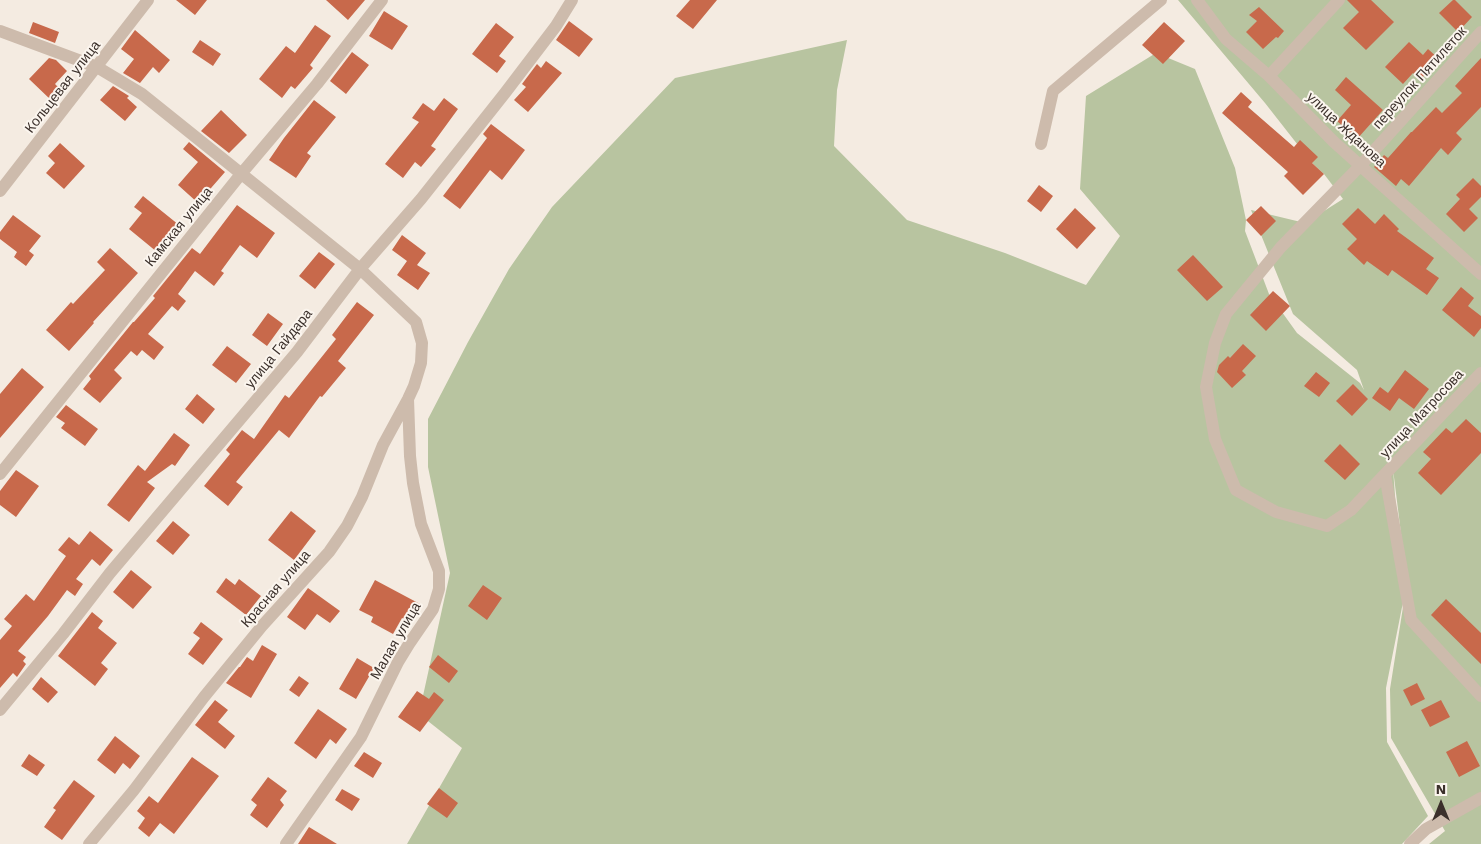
<!DOCTYPE html>
<meta charset="utf-8">
<style>
body{margin:0}
#map{position:relative;width:1481px;height:844px;overflow:hidden;background:#f4ebe1;font-family:"Work Sans",sans-serif}
canvas{display:block}
.north{position:absolute;left:1416px;top:779px;width:50px;height:50px;-webkit-text-stroke:4px #fbf5ee;paint-order:stroke;rotate:0deg;font-size:14px;font-weight:700;line-height:20px;text-align:center;color:#3b302b}
.north::after{content:'';display:block;margin:auto;width:18px;height:22px;background:#3b302b;clip-path:polygon(50% 0,100% 100%,50% 72%,0 100%)}
</style>
<div id="map">
<canvas width="1481" height="844"></canvas>
<div class="north">N</div>
</div>
<script>
const ctx = document.querySelector('canvas').getContext('2d');
ctx.lineJoin = 'round';
function fillPath(path, color) { ctx.fillStyle = color; ctx.fill(path, 'evenodd'); }
const toPath = rows => new Path2D(rows.map(r => 'M' + r).join(''));
function stroke(path, color, width, dash) { ctx.strokeStyle = color; ctx.lineWidth = width; ctx.lineCap = dash ? 'butt' : 'round'; ctx.setLineDash(dash || []); ctx.stroke(path); }
function label(font, color, halo, rows, align = 'center') {
  ctx.font = font + ' "Work Sans",sans-serif'; ctx.lineWidth = 4; ctx.setLineDash([]); ctx.textBaseline = 'middle'; ctx.strokeStyle = halo; ctx.fillStyle = color; for (const [text, x, y, turn = 0] of rows) {
    ctx.save(); ctx.translate(x, y); ctx.rotate((+turn || 0) * Math.PI / 180); ctx.textAlign = isNaN(turn) ? turn : align; if (halo) ctx.strokeText(text, 0, 0); ctx.fillText(text, 0, 0); ctx.restore();
  }
}
fillPath(toPath([
 [1178,0,1481,0,1481,844,1429,844,1445,831,1391,738,1390,689,1407,582,1393,469,1403,602,1386,688,1387,742,1428,816,1402,844,407,844,462,748,419,714,450,573,428,467,428,419,468,342,509,269,552,207,675,78,847,40,837,90,834,146,907,220,1005,253,1086,285,1120,236,1080,189,1086,96,1156,53,1195,69,1235,168,1246,220,1245,231,1269,294,1297,333,1360,383,1364,390,1357,370,1293,314,1251,210,1305,223,1343,199,1324,174,1312,163,1265,103]
]), '#b8c4a0');
fillPath(toPath([
 [176,0,207,0,195,15],
 [326,0,365,0,348,20],
 [690,0,717,0,693,29,676,16],
 [1347,0,1371,0,1394,22,1366,50,1343,28,1359,12],
 [1453,0,1455,0,1472,17,1458,32,1439,13],
 [1259,7,1284,31,1278,38,1276,37,1263,49,1246,32,1257,21,1249,15],
 [384,11,408,26,392,50,369,36],
 [569,21,593,39,579,57,556,40],
 [33,22,59,32,55,43,29,33],
 [1164,22,1185,41,1163,64,1142,45],
 [496,23,514,37,499,56,506,61,497,73,472,54],
 [315,25,331,36,310,65,313,68,295,89,291,86,282,98,259,79,286,46,295,53],
 [135,30,170,60,159,73,153,67,140,83,123,73,134,59,121,49],
 [200,40,221,54,213,66,192,52],
 [1409,42,1423,55,1428,49,1439,59,1421,79,1413,73,1403,84,1385,67],
 [352,52,369,65,346,94,330,81],
 [49,58,56,60,67,71,55,84,62,91,52,101,29,79],
 [1481,58,1481,107,1456,133,1462,139,1448,155,1441,148,1409,186,1401,179,1396,186,1374,167,1384,155,1388,158,1411,132,1412,132,1436,107,1442,113,1462,93,1455,86],
 [546,61,562,73,528,112,514,100,526,87,522,84,537,64,541,68],
 [1346,77,1383,110,1357,139,1337,121,1351,105,1335,90],
 [113,86,129,96,127,98,137,107,125,121,100,100],
 [1241,92,1252,102,1248,107,1294,147,1300,140,1318,157,1312,163,1324,174,1303,195,1284,176,1288,172,1222,113],
 [444,98,458,109,431,146,436,149,421,167,415,162,403,178,385,164,419,122,412,118,423,103,434,111],
 [314,100,336,117,307,153,311,156,296,178,269,160,284,138],
 [221,110,247,135,229,153,201,131],
 [491,124,525,150,502,180,490,170,460,209,443,196,487,138,483,134],
 [189,142,225,172,198,203,178,185,198,162,183,149],
 [60,143,85,166,64,189,46,173,55,163,48,156],
 [1473,178,1481,186,1481,197,1469,209,1478,218,1464,232,1446,214,1460,199,1456,195],
 [1039,185,1053,196,1041,212,1027,201],
 [143,196,179,225,172,233,174,234,157,252,129,229,142,213,134,207],
 [237,205,275,233,257,258,240,245,221,271,224,273,214,286,195,271,178,294,186,301,178,311,172,306,148,334,164,347,154,360,142,350,137,356,131,351,114,370,122,378,100,403,83,389,91,379,89,376,133,322,134,322,155,298,153,296,192,248,200,254],
 [1261,206,1276,221,1261,236,1246,220],
 [1075,208,1096,228,1077,249,1056,229],
 [1358,208,1375,224,1384,214,1399,229,1397,231,1434,258,1426,269,1439,278,1427,295,1392,270,1388,276,1367,261,1364,265,1347,249,1357,239,1342,224],
 [13,215,41,236,29,251,34,255,26,266,14,257,17,252,0,239,0,232],
 [402,235,426,253,417,265,430,273,418,290,397,275,407,261,392,250],
 [110,248,138,273,93,322,94,323,69,351,46,330,71,302,73,304,105,270,97,262],
 [319,252,335,264,315,289,299,276],
 [1193,255,1223,287,1207,301,1177,270],
 [1461,287,1474,298,1468,306,1481,316,1481,328,1474,337,1442,310],
 [1273,291,1290,306,1266,331,1250,315],
 [357,302,374,315,338,361,346,368,322,397,320,396,289,438,279,430,236,482,243,487,228,506,204,486,230,454,226,450,242,430,254,439,285,395,289,398,336,339,332,335],
 [268,313,283,324,267,346,252,335],
 [1243,344,1256,356,1242,371,1246,375,1232,388,1217,372,1219,365,1228,356,1230,358],
 [227,346,251,364,236,383,212,365],
 [22,368,44,387,0,438,0,394],
 [1405,370,1429,389,1414,409,1399,398,1390,411,1372,398,1380,387,1388,393],
 [1316,372,1330,383,1319,397,1304,386],
 [1353,384,1368,399,1352,416,1336,401],
 [197,394,215,409,203,424,185,409],
 [66,405,98,429,85,446,61,428,65,423,56,417],
 [1466,419,1481,433,1481,453,1441,495,1418,473,1431,459,1423,452,1446,428,1452,433],
 [174,433,190,445,175,466,172,464,147,482,155,488,129,522,107,505,138,465,145,471],
 [1340,444,1360,464,1345,480,1324,461],
 [16,470,39,486,16,517,0,505,0,491],
 [291,511,316,531,294,560,268,540],
 [173,521,190,535,173,555,156,541],
 [90,531,113,550,100,566,92,559,76,579,83,584,75,596,67,590,48,616,18,651,26,657,23,661,26,664,17,677,13,673,0,688,0,640,12,626,4,619,26,594,34,601,66,556,58,550,69,537,79,545],
 [131,570,152,587,133,609,113,592],
 [226,578,235,585,239,579,261,596,246,615,216,592],
 [375,580,420,604,410,622,402,618,393,634,371,622,373,617,359,610],
 [483,585,502,598,487,620,468,606],
 [308,588,340,611,330,623,317,614,305,630,287,617],
 [1446,599,1481,633,1481,664,1431,615],
 [92,612,103,621,98,628,117,643,101,663,108,669,95,686,58,656],
 [201,622,223,639,203,665,188,654,200,638,193,633],
 [262,645,277,654,251,698,226,683,239,667,240,667,247,657,253,661],
 [438,655,458,671,449,683,429,667],
 [357,658,374,668,356,699,339,689],
 [299,676,309,683,299,697,289,690],
 [41,677,58,692,48,703,32,689],
 [1417,683,1425,699,1411,706,1403,690],
 [417,691,429,699,434,692,444,700,420,732,398,717],
 [215,700,228,710,218,722,235,736,225,749,195,725],
 [1441,700,1450,717,1430,727,1421,710],
 [318,709,347,729,336,744,330,739,316,759,294,743],
 [115,736,140,756,130,769,123,763,115,774,97,760],
 [1467,741,1480,766,1459,777,1446,752],
 [364,752,382,763,373,778,354,766],
 [29,754,45,765,37,776,21,766],
 [192,757,219,776,174,834,160,823,149,837,138,828,145,818,137,811,149,796,158,803],
 [268,777,287,791,280,800,284,805,267,828,250,815,257,805,251,800],
 [74,780,95,796,62,840,44,827,56,810,53,808],
 [439,788,458,803,447,818,427,804],
 [342,789,360,799,352,811,335,800],
 [309,827,337,844,298,844]
]), '#c8694b');
stroke(toPath([
 [1197,0,1226,39,1269,76,1334,142,1481,274],
 [0,31,97,67,142,94,360,269,416,322,422,343,421,363,414,386,408,399,383,445,362,497,347,526,329,552,262,626,204,697,134,790,89,844],
 [1481,32,1361,165,1281,247,1226,314,1215,343,1206,387,1215,439,1236,490,1276,512,1327,526,1351,510,1481,373],
 [1269,76,1339,0],
 [1041,144,1053,91,1161,0],
 [0,191,148,0],
 [0,474,241,174,317,84,382,0],
 [1385,475,1411,620,1481,696],
 [0,710,63,634,110,573,297,352,360,269,421,199,505,93,556,26,572,0],
 [286,844,361,737,398,662,409,644,433,609,439,589,439,571,421,524,413,483,410,456,408,399],
 [1410,844,1426,829,1481,798]
]), '#cdbbac', 12);
label('14px', '#3b302b', '#fbf5ee', [
 ["переулок Пятилеток",1420,78,-48],
 ["Кольцевая улица",63,87,-52],
 ["улица Жданова",1346,130,43],
 ["Камская улица",179,227,-51],
 ["улица Гайдара",279,349,-51],
 ["улица Матросова",1422,414,-47],
 ["Красная улица",276,589,-49],
 ["Малая улица",396,641,-60]
]);
</script>
